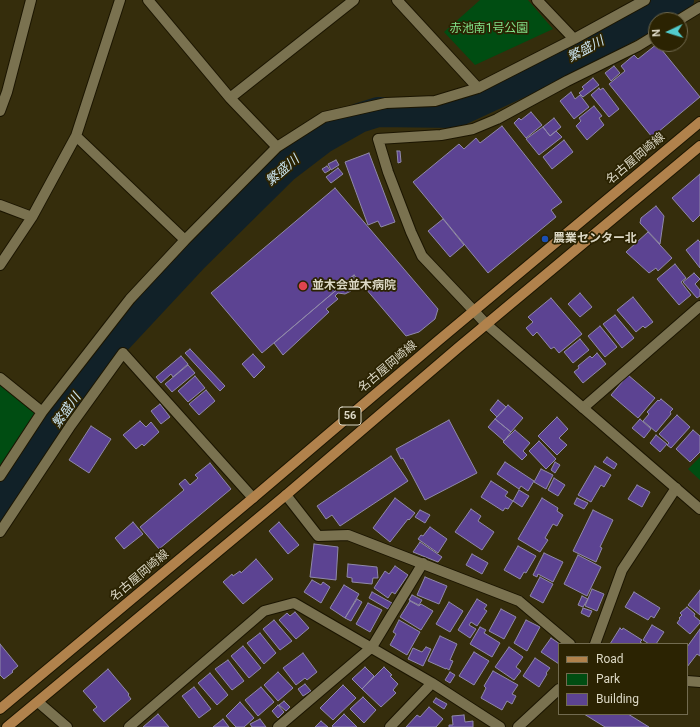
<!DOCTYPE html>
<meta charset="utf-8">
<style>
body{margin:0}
#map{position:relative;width:700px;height:727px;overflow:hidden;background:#352d0c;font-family:Roboto,sans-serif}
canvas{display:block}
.legend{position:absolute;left:558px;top:643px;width:130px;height:72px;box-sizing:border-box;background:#2b2302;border:1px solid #726b50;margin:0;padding:5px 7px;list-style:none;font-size:12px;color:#dcd8c5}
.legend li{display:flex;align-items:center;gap:8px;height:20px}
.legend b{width:20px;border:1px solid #726b50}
.north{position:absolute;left:648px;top:12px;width:40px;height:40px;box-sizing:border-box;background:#2b2302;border:1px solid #726b50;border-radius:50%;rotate:266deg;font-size:11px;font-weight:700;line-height:16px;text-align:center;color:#dcd8c5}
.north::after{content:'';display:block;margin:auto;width:14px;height:18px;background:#52cdce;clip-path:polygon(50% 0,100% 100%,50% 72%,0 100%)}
</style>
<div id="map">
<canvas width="700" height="727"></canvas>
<ul class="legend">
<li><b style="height:5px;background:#b1824c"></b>Road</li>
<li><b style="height:11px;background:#004d12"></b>Park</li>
<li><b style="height:11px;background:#5c4392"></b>Building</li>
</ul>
<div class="north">N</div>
</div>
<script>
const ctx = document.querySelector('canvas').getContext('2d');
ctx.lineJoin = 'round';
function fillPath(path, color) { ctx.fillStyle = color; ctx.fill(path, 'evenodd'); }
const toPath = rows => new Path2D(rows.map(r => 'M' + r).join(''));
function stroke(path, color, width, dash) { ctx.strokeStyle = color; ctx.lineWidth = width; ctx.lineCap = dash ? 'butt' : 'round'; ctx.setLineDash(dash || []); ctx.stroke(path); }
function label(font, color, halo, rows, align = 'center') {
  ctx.font = font + ' Roboto,"Noto Sans JP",sans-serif'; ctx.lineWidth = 3.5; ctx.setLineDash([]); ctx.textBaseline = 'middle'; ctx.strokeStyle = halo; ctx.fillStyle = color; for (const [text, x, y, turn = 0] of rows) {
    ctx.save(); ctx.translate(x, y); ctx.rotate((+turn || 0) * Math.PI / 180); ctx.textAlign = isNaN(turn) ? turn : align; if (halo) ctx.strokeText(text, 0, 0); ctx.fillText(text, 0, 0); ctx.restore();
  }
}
fillPath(toPath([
 [480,0,528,0,553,29,475,65,444,32],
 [0,381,38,412,0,471],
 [700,457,700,480,688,469]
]), '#004d12');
stroke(toPath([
 [0,508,61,418,112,345,194,257,284,168,322,139,359,118,378,112,455,113,550,69,679,0]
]), '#112128', 30);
const building = toPath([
 [657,44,700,97,652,137,609,84,625,71,621,66,634,55,638,59,657,44],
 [614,66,620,73,611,81,605,73,614,66],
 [593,78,599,85,583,97,579,93,584,89,582,87,593,78],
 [599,88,600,90,603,88,619,109,609,117,591,95,599,88],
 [571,92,575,99,580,95,589,107,574,119,560,101,571,92],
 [594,106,602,116,599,118,604,125,587,140,576,126,581,121,579,118,594,106],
 [531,112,542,125,526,138,514,123,519,118,521,120,531,112],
 [554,118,561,127,550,136,543,127,554,118],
 [502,126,562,202,551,210,556,217,488,273,413,182,459,144,464,149,476,138,480,143,502,126],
 [543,127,550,136,556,131,562,137,539,155,526,139,543,127],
 [564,140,573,152,552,169,543,157,564,140],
 [397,151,400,151,401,162,398,163,397,151],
 [369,153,395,222,381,227,378,221,368,225,345,162,369,153],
 [336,160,339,165,331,170,328,164,336,160],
 [327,166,330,170,325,173,322,169,327,166],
 [338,168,343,174,331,183,326,177,338,168],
 [700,174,700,215,693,222,672,198,700,174],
 [335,188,438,309,435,319,419,332,406,336,354,275,262,353,211,293,335,188],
 [656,206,664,216,660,244,640,223,641,218,656,206],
 [443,219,464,245,450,257,428,231,443,219],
 [648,232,672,258,658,271,656,268,649,273,626,252,648,232],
 [698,240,700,242,700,268,686,250,698,240],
 [675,264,686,278,681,282,691,295,679,305,657,279,675,264],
 [694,273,700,279,695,284,700,290,700,296,697,298,683,282,694,273],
 [354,275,354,286,351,291,345,294,338,293,335,296,338,299,326,309,329,312,283,355,274,343,354,275],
 [580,293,592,307,580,317,568,304,580,293],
 [633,297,653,322,645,328,643,326,636,332,617,310,633,297],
 [551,298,582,334,559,353,554,347,551,349,537,332,533,336,526,328,533,322,528,317,551,298],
 [615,315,634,338,622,348,603,324,615,315],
 [600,326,617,347,605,357,588,336,600,326],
 [580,339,589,350,573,363,564,352,580,339],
 [190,349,225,386,220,391,185,353,190,349],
 [597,353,606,364,583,383,574,372,579,368,578,366,590,356,592,358,597,353],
 [253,354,265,367,254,378,242,364,253,354],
 [181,356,188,364,173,377,171,374,161,383,156,377,181,356],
 [188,365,195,373,172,392,165,384,188,365],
 [628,375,655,398,638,418,611,395,628,375],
 [195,376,205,388,188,402,178,391,195,376],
 [206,390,215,401,199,415,189,404,206,390],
 [661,399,673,409,670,412,671,414,656,432,643,421,649,414,647,412,658,400,659,401,661,399],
 [498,400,506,407,497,417,490,410,498,400],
 [160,404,170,417,161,424,151,411,160,404],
 [508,405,523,418,511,432,495,419,508,405],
 [677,415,690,427,671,448,667,445,669,443,659,434,677,415],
 [557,417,568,429,559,438,567,445,557,455,538,436,557,417],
 [495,419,511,432,504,441,488,427,495,419],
 [640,419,651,429,644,438,632,428,640,419],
 [449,420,477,473,425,500,403,458,401,459,396,449,449,420],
 [140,421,146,427,151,422,159,432,144,446,142,444,136,449,123,435,140,421],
 [91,426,111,439,89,473,69,460,91,426],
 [515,430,530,443,523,451,527,455,522,460,503,442,515,430],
 [693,430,700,436,700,452,690,462,676,449,693,430],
 [656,435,667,444,660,452,650,443,656,435],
 [539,441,556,459,546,469,529,451,539,441],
 [391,456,408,481,340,526,332,515,326,519,317,506,391,456],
 [607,457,617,464,614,469,603,462,607,457],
 [505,462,534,481,528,491,521,486,519,489,497,474,505,462],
 [555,462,560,465,555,473,551,470,555,462],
 [210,463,231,489,159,549,140,527,184,490,179,484,185,479,190,485,198,478,195,475,210,463],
 [595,466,611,475,604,487,601,485,591,502,578,495,595,466],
 [541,469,553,475,546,489,534,482,541,469],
 [554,478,565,485,558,496,548,490,554,478],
 [491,481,508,492,505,496,513,501,508,509,505,508,503,511,481,497,491,481],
 [637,485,650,492,642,507,628,499,637,485],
 [519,490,529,496,522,507,513,501,519,490],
 [395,498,415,513,409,520,408,519,390,542,373,528,395,498],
 [542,498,558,508,557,511,563,515,557,526,553,524,545,538,548,540,540,552,518,539,542,498],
 [577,498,588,503,584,509,574,504,577,498],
 [471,509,481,516,478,521,494,532,482,550,455,532,471,509],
 [420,510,430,515,425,523,415,517,420,510],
 [593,510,613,520,600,547,602,548,596,562,573,551,593,510],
 [133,522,143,534,124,549,115,538,133,522],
 [279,522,299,545,288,554,269,531,279,522],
 [430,527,447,539,438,553,418,539,421,535,423,536,430,527],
 [420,542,442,557,438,562,413,552,420,542],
 [314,544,338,547,336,580,310,577,314,544],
 [518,546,536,556,526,573,524,572,520,579,504,570,518,546],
 [544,553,563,562,553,582,538,574,537,577,533,575,544,553],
 [472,554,488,563,482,574,466,565,472,554],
 [578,555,601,567,587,596,564,584,578,555],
 [256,559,273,579,243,604,223,582,232,574,233,576,240,571,241,573,256,559],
 [348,564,377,567,378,578,373,578,372,584,352,582,352,578,347,577,348,564],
 [395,566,408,575,395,594,392,592,388,598,374,588,385,571,389,574,395,566],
 [425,577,447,586,439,604,417,595,425,577],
 [540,577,553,584,543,603,530,596,540,577],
 [312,580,321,585,323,582,330,587,321,603,304,592,312,580],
 [344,585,359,594,345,618,330,608,344,585],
 [592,589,604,594,597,611,585,606,592,589],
 [700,590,700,615,688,605,700,590],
 [372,592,392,603,388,609,369,598,372,592],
 [634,592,660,608,654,618,651,616,648,620,625,607,634,592],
 [412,595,422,600,419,605,409,600,412,595],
 [582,596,588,599,583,607,578,605,582,596],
 [357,599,362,602,351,621,345,618,357,599],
 [477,599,487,605,484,609,487,611,477,626,471,622,469,625,476,629,470,638,458,630,477,599],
 [410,601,419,606,421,604,433,611,421,630,400,617,410,601],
 [449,602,463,611,450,632,436,624,449,602],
 [368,603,382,610,370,632,356,624,368,603],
 [687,607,695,614,694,616,700,621,700,623,690,634,677,623,680,619,679,618,682,615,680,613,687,607],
 [583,608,592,611,589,617,581,613,583,608],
 [501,609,516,617,504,639,489,631,501,609],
 [295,612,309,628,296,639,279,620,287,613,290,616,295,612],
 [274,620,292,641,280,650,263,629,274,620],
 [399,620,420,632,407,655,390,645,396,634,393,632,399,620],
 [526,620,540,627,527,651,514,643,526,620],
 [652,625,664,632,656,644,649,644,643,640,652,625],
 [480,627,486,630,484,633,500,643,492,657,470,644,480,627],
 [620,628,622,630,623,628,642,640,640,642,643,644,610,644,620,628],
 [700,629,700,656,697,654,687,667,687,647,700,629],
 [260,633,276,653,264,664,247,643,260,633],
 [440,636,457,644,450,660,453,661,449,670,446,668,446,669,428,661,440,636],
 [551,638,560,644,559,644,559,664,541,652,551,638],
 [0,644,18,666,12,671,13,672,4,679,0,675,0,644],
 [243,646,261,668,249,678,231,656,243,646],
 [426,647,431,649,423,666,408,659,413,648,422,652,426,647],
 [509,647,523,657,516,667,521,671,514,680,495,667,509,647],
 [474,652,489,661,474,685,459,676,474,652],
 [303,653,317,672,307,680,305,678,296,685,283,668,303,653],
 [535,658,550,668,546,673,547,674,539,687,523,676,535,658],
 [228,660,244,681,232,690,215,669,228,660],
 [365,667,374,676,362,689,352,679,365,667],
 [384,667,392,675,390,676,398,684,393,690,396,693,381,707,362,689,384,667],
 [108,669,129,694,128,695,131,699,104,722,93,710,97,707,83,691,108,669],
 [493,671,518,685,512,694,516,696,512,704,507,701,502,710,481,698,486,688,484,686,493,671],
 [278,672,293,688,278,701,264,685,278,672],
 [450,672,455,675,450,683,445,680,450,672],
 [210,673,228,695,217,705,198,683,210,673],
 [305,684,311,691,303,696,298,689,305,684],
 [343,685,356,698,333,720,320,708,343,685],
 [194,687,211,709,199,718,182,696,194,687],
 [261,687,274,702,258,716,245,700,261,687],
 [363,697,376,710,364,723,350,709,363,697],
 [436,698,447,704,444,709,433,702,436,698],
 [284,701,290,707,286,711,279,705,284,701],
 [240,702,254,718,244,727,236,727,226,716,240,702],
 [278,705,284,712,278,718,272,711,278,705],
 [429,707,443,719,436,727,406,727,417,715,420,717,429,707],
 [158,714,169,727,143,727,158,714],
 [344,714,357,727,333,727,332,726,344,714],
 [584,714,628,714,649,727,605,727,584,714],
 [464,715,465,722,473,721,473,727,449,727,449,725,453,725,452,716,464,715],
 [223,719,229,727,213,727,223,719],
 [260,719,266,727,252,727,250,724,260,719],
 [321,721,328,727,315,727,321,721]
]);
fillPath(building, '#5c4392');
stroke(building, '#9089aa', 1);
const minor = toPath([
 [148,0,230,98,277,147],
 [397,0,478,88],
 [537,0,574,39],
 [679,20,700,7],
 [230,98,354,0],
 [0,111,7,92,31,0],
 [76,136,185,240],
 [0,205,32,217],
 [0,265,32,217,76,136,120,0],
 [474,311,422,256,411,232,388,172,378,139,441,135,473,129,497,119,567,81,638,46,656,35],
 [0,378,42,412],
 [583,408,700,306],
 [0,476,42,412,130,299,185,240,277,147,324,117,386,103,435,101,478,88,574,39,645,0],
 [286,495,318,536,348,535,519,601,570,644],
 [0,532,71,425,123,353,253,498],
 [595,644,622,570,676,488],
 [687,681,700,682],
 [38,702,67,727],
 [129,727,264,611,294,603,432,683,500,727],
 [278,727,372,647,423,563],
 [390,727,432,683],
 [518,727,559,689]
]);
const tertiary = toPath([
 [474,311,486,324,700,509]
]);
const primary = toPath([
 [0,709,253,498,439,340,700,122],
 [7,727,286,495,459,347,700,146]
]);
stroke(minor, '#1b1500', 12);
stroke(tertiary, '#1b1500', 12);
stroke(primary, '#1b1500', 12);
stroke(minor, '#7a7250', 10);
stroke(tertiary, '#7a7250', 10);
stroke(primary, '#b1824c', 10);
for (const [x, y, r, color] of [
 [545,239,4,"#1a4fb4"],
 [303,286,5,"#e0444e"]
]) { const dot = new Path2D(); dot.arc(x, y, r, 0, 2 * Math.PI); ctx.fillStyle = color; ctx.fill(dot); stroke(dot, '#2b2302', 1.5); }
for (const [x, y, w] of [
 [350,416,22]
]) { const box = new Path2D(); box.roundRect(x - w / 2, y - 9, w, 18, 3); ctx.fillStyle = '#2b2302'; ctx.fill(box); stroke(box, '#dcd8c5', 1); }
label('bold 11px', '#dcd8c5', null, [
 ["56",350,416]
]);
label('12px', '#81e38a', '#2b2302', [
 ["赤池南1号公園",489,29]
]);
label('12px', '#dcd8c5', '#2b2302', [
 ["名古屋岡崎線",636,159,-40],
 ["名古屋岡崎線",388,367,-40],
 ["名古屋岡崎線",140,576,-40]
]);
label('bold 12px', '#dcd8c5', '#2b2302', [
 ["農業センター北",553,239],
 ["並木会並木病院",312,286]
], 'left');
label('italic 13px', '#cbe4ef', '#2b2302', [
 ["繁盛川",586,50,-28],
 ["繁盛川",283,171,-41],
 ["繁盛川",67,411,-55]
]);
</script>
